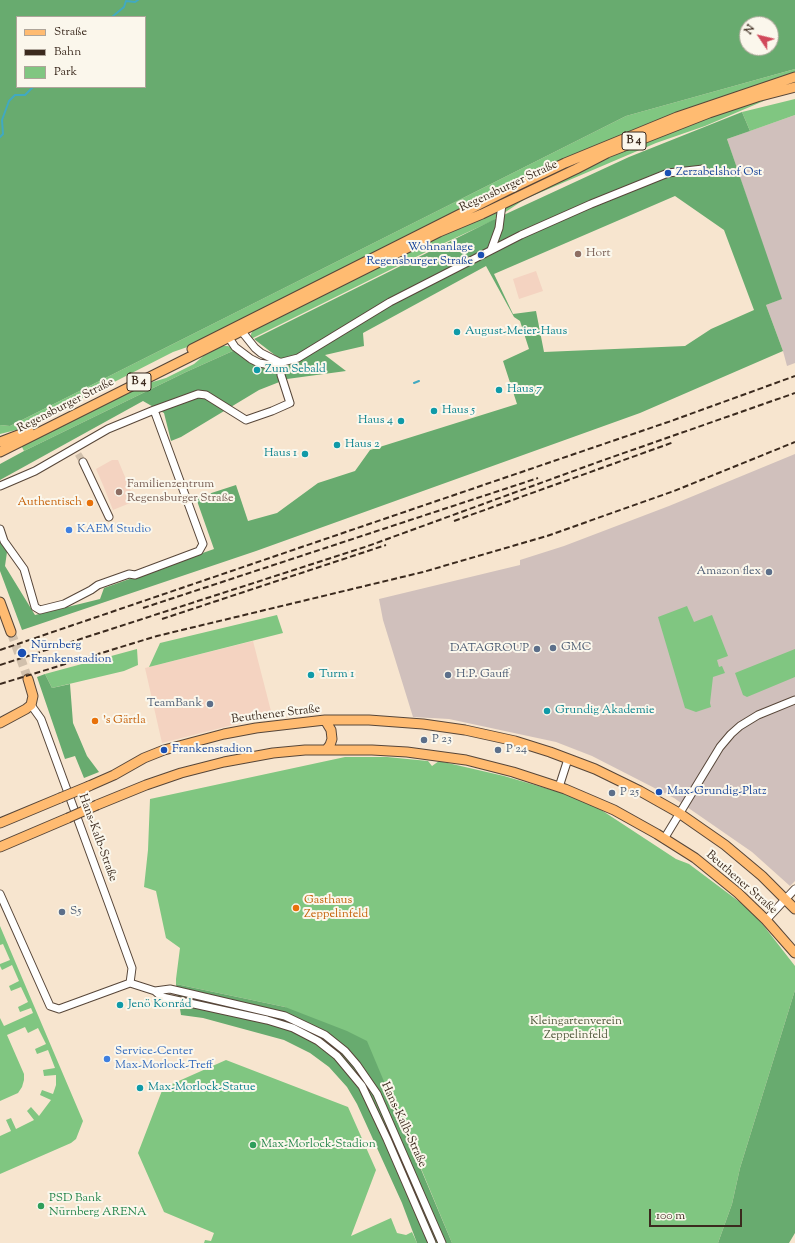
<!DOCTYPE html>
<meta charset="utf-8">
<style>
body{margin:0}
#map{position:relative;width:795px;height:1243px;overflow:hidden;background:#f7e5cf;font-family:"Sorts Mill Goudy",serif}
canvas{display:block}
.legend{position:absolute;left:16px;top:16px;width:130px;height:72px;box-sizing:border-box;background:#fbf7ec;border:1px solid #aea59a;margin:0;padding:5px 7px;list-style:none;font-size:12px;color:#3b2a1e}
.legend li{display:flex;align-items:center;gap:8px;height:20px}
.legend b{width:20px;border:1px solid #aea59a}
.north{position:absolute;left:739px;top:16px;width:40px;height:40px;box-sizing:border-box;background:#fbf7ec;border:1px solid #aea59a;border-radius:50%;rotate:305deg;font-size:11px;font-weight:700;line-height:16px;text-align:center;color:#3b2a1e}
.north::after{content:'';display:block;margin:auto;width:14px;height:18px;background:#d1495b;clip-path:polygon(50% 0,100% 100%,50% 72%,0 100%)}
.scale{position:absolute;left:649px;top:1209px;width:93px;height:18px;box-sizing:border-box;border:2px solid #3b2a1e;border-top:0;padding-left:5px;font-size:12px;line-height:14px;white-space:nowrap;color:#3b2a1e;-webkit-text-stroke:3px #fbf7ec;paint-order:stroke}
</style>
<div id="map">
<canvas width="795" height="1243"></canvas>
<ul class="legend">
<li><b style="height:5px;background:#ffbb71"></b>Straße</li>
<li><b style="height:5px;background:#3b2a1e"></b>Bahn</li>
<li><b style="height:11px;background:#80c681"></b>Park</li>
</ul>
<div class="north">N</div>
<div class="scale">100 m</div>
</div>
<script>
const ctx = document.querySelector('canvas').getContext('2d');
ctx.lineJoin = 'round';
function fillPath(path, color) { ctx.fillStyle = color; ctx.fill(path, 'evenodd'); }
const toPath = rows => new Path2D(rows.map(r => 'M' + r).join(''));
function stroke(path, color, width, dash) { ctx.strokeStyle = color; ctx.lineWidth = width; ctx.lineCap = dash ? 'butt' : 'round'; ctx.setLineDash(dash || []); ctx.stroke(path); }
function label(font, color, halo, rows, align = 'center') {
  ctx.font = font + ' "Sorts Mill Goudy",serif'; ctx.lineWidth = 4; ctx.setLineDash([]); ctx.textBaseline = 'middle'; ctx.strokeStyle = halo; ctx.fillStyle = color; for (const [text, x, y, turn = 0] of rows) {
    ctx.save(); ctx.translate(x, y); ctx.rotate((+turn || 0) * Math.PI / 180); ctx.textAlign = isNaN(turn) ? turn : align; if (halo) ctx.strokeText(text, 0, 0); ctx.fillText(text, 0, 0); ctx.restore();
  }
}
fillPath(toPath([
 [536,271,543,291,519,299,513,279],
 [112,460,118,460,135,501,113,510,103,485,96,469],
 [253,641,272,715,162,743,145,668]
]), '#f4d3c1');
fillPath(toPath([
 [795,115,795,363,787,366,783,351,766,305,781,299,727,139],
 [795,454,795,881,790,886,752,852,674,798,592,756,556,742,449,719,413,717,383,620,379,599,520,565,520,560,564,546,669,506]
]), '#d0c0bc');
fillPath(toPath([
 [795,69,795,75,677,115,196,344,173,352,24,428,0,434,0,425,10,426,626,116],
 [795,99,795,115,750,131,742,112],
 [766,100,705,126,656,143,525,199,492,221,440,245,251,339,251,334,253,330,455,228,584,170,635,145,685,126,749,104],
 [222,346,228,346,235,350,186,372,24,451,21,445,146,384,166,378,194,364,207,353],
 [687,606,694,622,712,615,728,656,717,660,719,667,722,666,725,673,713,677,710,703,711,707,696,712,685,708,658,617],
 [277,615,283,633,149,667,160,643],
 [137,649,138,665,124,671,52,688,45,674],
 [795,649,795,677,747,697,743,695,735,673],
 [345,757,387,757,428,761,432,766,439,761,504,776,586,800,676,859,689,864,753,912,795,966,795,990,740,1168,732,1204,718,1243,452,1243,420,1166,285,1007,176,984,176,979,180,948,166,938,156,891,144,887,148,850,150,799],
 [0,926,83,1121,76,1139,71,1143,0,1174,0,1136,11,1131,6,1120,11,1118,16,1129,34,1120,27,1111,31,1107,39,1116,51,1100,40,1095,42,1090,53,1094,56,1085,56,1075,44,1076,43,1070,55,1068,48,1050,37,1054,35,1049,46,1044,38,1028,28,1033,25,1027,7,1035,24,1074,24,1080,22,1087,18,1093,0,1101,0,1018,4,1026,33,1013,31,1008,20,1012,18,1007,28,1002,21,987,11,991,9,986,19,981,12,965,2,970,0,966,0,964,10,960,3,944,0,945],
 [226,1060,348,1107,376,1170,351,1236,391,1218,397,1233,406,1235,412,1232,417,1243,204,1243,205,1240,211,1241,214,1233,164,1212,138,1153,163,1088]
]), '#80c681');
fillPath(toPath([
 [0,0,795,0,795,69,626,116,10,426,0,425],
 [17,17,145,17,145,87,17,87],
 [747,24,771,24,771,48,747,48],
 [742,112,750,131,727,139,782,299,766,305,783,351,640,413,256,551,22,630,0,571,0,540,7,552,5,566,35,615,100,599,104,588,214,549,196,498,236,485,248,521,277,513,318,483,355,471,370,450,517,404,503,361,529,349,520,321,514,317,486,266,363,333,364,346,325,355,346,371,287,379,259,390,181,437,171,441,164,413,143,401,0,480,0,464,24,451,186,372,235,350,253,363,274,370,289,366,254,339,495,219,629,157],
 [675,196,724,230,754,310,711,329,685,346,544,352,536,311,513,314,494,274],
 [45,674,52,688,70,684,73,723,87,756,99,772,84,778,75,756,65,759,37,677],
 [176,984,285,1007,347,1031,367,1041,452,1243,417,1243,402,1203,357,1104,347,1087,329,1067,310,1053,284,1040,203,1018,181,1015],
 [795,990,795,1233,789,1243,718,1243,732,1204,740,1168]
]), '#68ab6f');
stroke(toPath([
 [112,17,124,7,126,1,135,2,138,0],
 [0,137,3,134,2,120,9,101,15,95,25,95,33,87],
 [414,383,419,381]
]), '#41a9c1', 2);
stroke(toPath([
 [78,454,83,462]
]), '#d1c0ac', 7, [7, 3.5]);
stroke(toPath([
 [11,632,28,679]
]), '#d1c0ac', 9, [9, 4.5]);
const minor = toPath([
 [491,250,499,228,502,204],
 [239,328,255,348,261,353,281,363],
 [228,334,231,341,235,347,251,359,259,363,271,365,298,358,390,302,521,235,591,204,668,173,703,169],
 [83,462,109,517],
 [0,486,35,471,108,429,154,410],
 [0,529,4,541,24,569,35,607,40,610,64,604,91,590,98,585,129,574,135,575,199,551,203,544,154,410,198,394,206,395,246,420,272,411,290,403,281,375,281,363],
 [31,705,41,719,111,910,132,968,130,983],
 [559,787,568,759],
 [664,839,720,747,731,734,740,726,758,715,795,700],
 [0,894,50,1006,59,1009,130,983],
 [766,920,795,889],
 [130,983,155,991,162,997,267,1020,293,1028,318,1041,337,1056,362,1086,387,1139,432,1243],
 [155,991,170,989,285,1016,325,1035,345,1051,357,1065,377,1094,442,1243]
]);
const major = toPath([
 [192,349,506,191,565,163,677,117,795,77],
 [0,442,29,431],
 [0,452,439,232,482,214,576,169,607,153,709,113,757,97,795,87],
 [0,602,11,632],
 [325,720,331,730,332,739,330,745,326,750],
 [0,723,26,709,31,705,33,696,28,679],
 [89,786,114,775,144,758,164,750,224,734,256,728,325,720,369,720,423,724,465,730,515,741,550,752,595,769,640,791,679,813,725,845,762,876,795,909],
 [97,805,146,785,181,773,224,762,273,753,305,750,372,750,407,752,466,760,513,772,565,789,614,810,657,834,695,858,738,893,766,920,795,953],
 [0,823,60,798],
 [0,847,68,818]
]);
stroke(minor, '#574639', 9);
stroke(major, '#574639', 11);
stroke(minor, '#fff', 7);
stroke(major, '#ffbb71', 9);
stroke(toPath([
 [454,521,674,442],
 [143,608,538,478],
 [162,619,386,545],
 [0,650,671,421,795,376],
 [0,665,368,546,601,461,795,393],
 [0,684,157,636,423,572,547,536,674,491,795,442]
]), '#3b2a1e', 2, [6, 3]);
const majorBridge = toPath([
 [60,798,89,786],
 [68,818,97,805]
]);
stroke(majorBridge, '#574639', 11, []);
stroke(majorBridge, '#ffbb71', 9);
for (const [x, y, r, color] of [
 [668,173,4,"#1a4fb4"],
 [578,254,4,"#8d6e63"],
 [481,255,4,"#1a4fb4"],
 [457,332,4,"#0f9aa8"],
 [257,370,4,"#0f9aa8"],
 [499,390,4,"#0f9aa8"],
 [434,411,4,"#0f9aa8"],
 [401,421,4,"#0f9aa8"],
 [337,445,4,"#0f9aa8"],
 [305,454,4,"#0f9aa8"],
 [119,492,4,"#8d6e63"],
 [90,503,4,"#e8710a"],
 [69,530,4,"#3f7fe0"],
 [769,572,4,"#5c6f8a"],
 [553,648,4,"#5c6f8a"],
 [537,649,4,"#5c6f8a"],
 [22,653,5,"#1a4fb4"],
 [311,675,4,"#0f9aa8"],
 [448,675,4,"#5c6f8a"],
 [210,704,4,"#5c6f8a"],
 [547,711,4,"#0f9aa8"],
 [95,721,4,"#e8710a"],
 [424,740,4,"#5c6f8a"],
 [164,750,4,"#1a4fb4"],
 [498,750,4,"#5c6f8a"],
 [659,792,4,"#1a4fb4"],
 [612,793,4,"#5c6f8a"],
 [296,908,4,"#e8710a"],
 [62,912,4,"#5c6f8a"],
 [120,1005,4,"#0f9aa8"],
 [107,1059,4,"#3f7fe0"],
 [140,1088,4,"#0f9aa8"],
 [253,1145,4,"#2e9e5b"],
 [41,1206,4,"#2e9e5b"]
]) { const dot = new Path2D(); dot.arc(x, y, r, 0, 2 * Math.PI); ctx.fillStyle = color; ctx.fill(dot); stroke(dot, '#fbf7ec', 1.5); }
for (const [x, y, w] of [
 [634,141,24],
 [139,382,24]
]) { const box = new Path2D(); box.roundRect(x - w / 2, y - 9, w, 18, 3); ctx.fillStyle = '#fbf7ec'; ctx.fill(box); stroke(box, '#3b2a1e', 1); }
label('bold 11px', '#3b2a1e', null, [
 ["B 4",634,141],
 ["B 4",139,382]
]);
label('12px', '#164399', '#fbf7ec', [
 ["Zerzabelshof Ost",676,173],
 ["Wohnanlage",473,248,"right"],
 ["Regensburger Straße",473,262,"right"],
 ["Nürnberg",31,646],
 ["Frankenstadion",31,660],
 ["Frankenstadion",172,750],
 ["Max-Grundig-Platz",667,792]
], 'left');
label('12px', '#3b2a1e', '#fbf7ec', [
 ["Regensburger Straße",509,187,-25],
 ["Regensburger Straße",66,406,-27],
 ["Beuthener Straße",276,715,-7],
 ["Hans-Kalb-Straße",97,838,70],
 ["Beuthener Straße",741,883,41],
 ["Hans-Kalb-Straße",403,1125,65]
]);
label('12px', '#785e54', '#fbf7ec', [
 ["Hort",586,254],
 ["Familienzentrum",127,485],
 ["Regensburger Straße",127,499]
], 'left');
label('12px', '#0d838f', '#fbf7ec', [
 ["August-Meier-Haus",465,332],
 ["Zum Sebald",265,370],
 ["Haus 7",507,390],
 ["Haus 5",442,411],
 ["Haus 4",393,421,"right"],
 ["Haus 2",345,445],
 ["Haus 1",297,454,"right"],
 ["Turm 1",319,675],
 ["Grundig Akademie",555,711],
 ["Jenö Konrád",128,1005],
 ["Max-Morlock-Statue",148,1088]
], 'left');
label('12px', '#c56008', '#fbf7ec', [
 ["Authentisch",82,503,"right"],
 ["'s Gärtla",103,721],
 ["Gasthaus",304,901],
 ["Zeppelinfeld",304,915]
], 'left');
label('12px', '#366cbe', '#fbf7ec', [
 ["KAEM Studio",77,530],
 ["Service-Center",115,1052],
 ["Max-Morlock-Treff",115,1066]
], 'left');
label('12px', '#4e5e75', '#fbf7ec', [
 ["Amazon flex",761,572,"right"],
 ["GMC",561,648],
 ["DATAGROUP",529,649,"right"],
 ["H.P. Gauff",456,675],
 ["TeamBank",202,704,"right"],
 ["P 23",432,740],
 ["P 24",506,750],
 ["P 25",620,793],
 ["S5",70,912]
], 'left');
label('12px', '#50593c', '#fbf7ec', [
 ["Kleingartenverein",576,1022],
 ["Zeppelinfeld",576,1036]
]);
label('12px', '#27864d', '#fbf7ec', [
 ["Max-Morlock-Stadion",261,1145],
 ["PSD Bank",49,1199],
 ["Nürnberg ARENA",49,1213]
], 'left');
</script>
